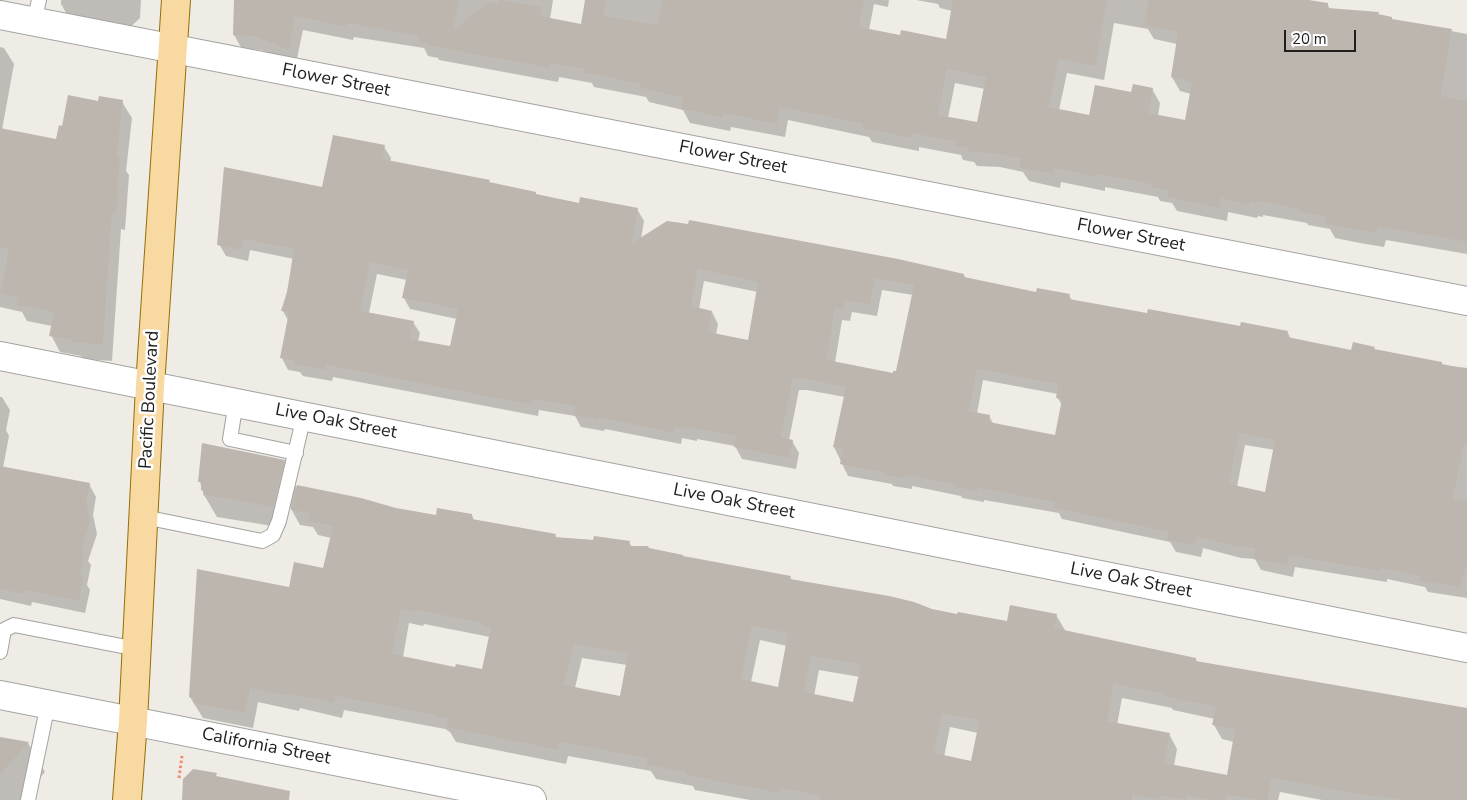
<!DOCTYPE html>
<style>
body{margin:0}
#map{position:relative;width:1467px;height:800px;overflow:hidden;background:#efece5;font-family:"Nunito Sans",sans-serif}
canvas{display:block}
.scale{position:absolute;left:1284px;top:30px;width:72px;height:22px;box-sizing:border-box;border:2px solid #1f1f1f;border-top:0;padding-left:6px;font-size:15px;line-height:18px;white-space:nowrap;color:#1f1f1f;-webkit-text-stroke:4px #fff;paint-order:stroke}
</style>
<div id="map">
<canvas width="1467" height="800"></canvas>
<div class="scale">20 m</div>
</div>
<script>
const ctx = document.querySelector('canvas').getContext('2d');
ctx.lineJoin = 'round';
function fillPath(path, color) { ctx.fillStyle = color; ctx.fill(path, 'evenodd'); }
const toPath = rows => new Path2D(rows.map(r => 'M' + r).join(''));
function stroke(path, color, width, dash) { ctx.strokeStyle = color; ctx.lineWidth = width; ctx.lineCap = dash ? 'butt' : 'round'; ctx.setLineDash(dash || []); ctx.stroke(path); }
function label(font, color, halo, rows, align = 'center') {
  ctx.font = font + ' "Nunito Sans",sans-serif'; ctx.lineWidth = 5; ctx.setLineDash([]); ctx.textBaseline = 'middle'; ctx.strokeStyle = halo; ctx.fillStyle = color; for (const [text, x, y, turn = 0] of rows) {
    ctx.save(); ctx.translate(x, y); ctx.rotate((+turn || 0) * Math.PI / 180); ctx.textAlign = isNaN(turn) ? turn : align; if (halo) ctx.strokeText(text, 0, 0); ctx.fillText(text, 0, 0); ctx.restore();
  }
}
fillPath(toPath([
 [61,0,141,0,140,18,122,35,73,25,61,4],
 [236,0,553,0,550,19,582,25,587,0,889,0,888,7,874,4,869,30,901,37,947,40,952,11,940,8,938,4,916,0,1300,0,1328,5,1330,10,1378,13,1380,16,1392,20,1467,34,1467,254,1386,240,1384,247,1360,243,1335,238,1330,229,1308,225,1307,223,1263,215,1263,217,1258,216,1257,218,1228,212,1227,221,1177,211,1172,203,1160,201,1158,197,1105,187,1105,191,1061,182,1060,188,1029,181,1023,172,1000,167,977,166,974,162,963,160,961,155,919,147,919,151,872,142,869,137,788,120,785,137,731,127,730,131,690,123,683,110,649,102,646,97,594,87,592,83,559,77,558,82,439,60,438,58,428,56,424,48,354,37,353,40,303,30,296,63,261,50,242,49,234,35],
 [1114,23,1148,29,1154,39,1177,44,1172,77,1180,91,1191,94,1186,122,1158,116,1160,103,1152,89,1132,93,1090,116,1059,110,1067,73,1104,80],
 [955,83,985,89,978,123,948,118],
 [0,47,4,48,14,64,2,130,57,141,63,127,99,102,122,102,132,118,126,171,129,175,125,230,121,229,112,361,83,359,81,356,60,352,51,335,52,326,27,321,22,312,0,307],
 [384,147,391,158,390,162,489,181,490,183,535,193,537,196,580,204,637,209,644,221,641,239,964,275,966,279,1037,294,1069,295,1072,301,1148,315,1288,333,1291,339,1352,351,1374,348,1376,351,1467,369,1467,598,1428,592,1425,587,1387,579,1387,582,1295,567,1293,577,1261,570,1255,559,1241,558,1203,548,1201,557,1176,552,1170,542,1062,519,1059,513,984,500,984,502,962,498,961,496,912,486,912,489,893,486,892,484,848,476,834,447,845,397,807,390,799,390,789,440,792,441,799,453,796,469,742,459,735,446,697,439,697,441,682,438,681,444,605,429,604,431,581,427,575,416,539,410,538,416,333,377,332,381,303,376,300,372,288,370,282,358,289,322,283,311,288,292,294,259,250,250,248,261,226,256,219,244,323,189],
 [377,274,407,280,404,298,410,309,457,319,451,348,418,341,420,333,413,322,369,313],
 [704,281,758,292,749,342,716,335,718,324,712,312,699,309],
 [882,290,913,295,897,373,894,374,835,363,842,320,850,321,852,312,877,316],
 [983,380,1058,394,1057,397,1062,405,1056,436,994,425,989,416,977,414],
 [1245,445,1275,450,1266,493,1237,487],
 [0,397,2,397,10,410,6,430,9,436,3,468,89,484,96,497,93,515,97,534,88,561,91,565,87,585,90,590,85,613,32,602,31,606,0,599],
 [284,461,296,482,295,486,360,499,396,509,437,516,472,515,474,520,555,535,557,538,629,542,632,547,790,577,792,580,931,610,1008,623,1056,615,1065,630,1064,632,1196,659,1197,662,1467,709,1467,800,1322,800,1280,792,1278,800,750,800,695,790,693,786,656,779,651,771,568,756,566,764,456,742,450,732,445,729,344,710,342,718,300,708,299,711,258,702,253,728,203,718,190,697,290,589,324,570,331,538,318,535,313,527,300,525,290,507,285,528,217,517,204,495,200,482],
 [409,623,423,626,424,624,490,637,483,670,456,668,403,657],
 [760,640,787,646,779,688,751,682],
 [582,658,627,665,621,697,575,688],
 [819,670,860,677,854,703,814,696],
 [1122,698,1172,708,1173,710,1215,719,1214,725,1222,739,1234,742,1228,777,1174,766,1177,749,1169,734,1117,725],
 [950,727,978,733,972,762,944,757],
 [0,738,28,743,45,772,20,800,0,800]
]), '#0003');
fillPath(toPath([
 [234,0,459,0,453,31,488,2,498,4,499,0,542,7,540,16,581,24,585,0,606,0,603,16,657,25,663,0,864,0,859,27,900,35,901,30,946,39,953,0,1107,0,1096,66,1059,59,1049,107,1089,115,1095,85,1131,92,1133,84,1153,88,1148,113,1185,120,1192,82,1171,77,1178,32,1144,25,1149,0,1309,0,1328,3,1328,8,1379,12,1378,14,1392,17,1392,19,1452,29,1441,96,1467,101,1467,242,1378,227,1376,233,1351,229,1325,224,1327,217,1299,211,1299,209,1256,201,1256,203,1250,202,1249,205,1221,198,1219,208,1167,197,1168,191,1150,187,1151,184,1098,174,1097,177,1054,168,1053,174,1019,168,1021,159,992,153,967,152,968,148,954,146,955,142,912,133,911,138,862,128,863,124,780,107,777,124,723,113,723,117,681,109,683,98,640,88,641,84,585,73,583,69,551,63,550,68,430,46,430,44,419,42,418,36,415,35,346,23,346,27,295,16,289,50,252,36,233,35],
 [947,69,986,77,977,122,938,115],
 [68,95,98,101,99,96,123,100,117,157,120,158,116,214,112,213,103,345,72,342,72,340,49,336,54,312,16,305,18,297,0,293,9,249,0,247,0,128,56,139,59,125,62,126],
 [333,135,385,145,382,159,490,180,489,182,536,192,536,194,579,203,580,197,638,208,632,243,667,221,688,224,689,220,898,259,964,274,964,277,1036,292,1037,288,1070,294,1069,299,1147,313,1148,309,1240,326,1241,322,1288,331,1287,337,1351,350,1353,342,1375,347,1374,349,1442,362,1442,365,1467,368,1467,443,1464,443,1453,499,1467,502,1467,562,1460,587,1419,581,1420,576,1381,568,1380,571,1289,555,1287,565,1253,559,1255,548,1234,546,1197,537,1195,545,1167,540,1169,532,1054,508,1055,502,978,488,977,491,954,487,955,484,906,475,905,478,885,475,886,473,840,464,843,449,833,447,846,387,799,378,793,378,781,437,793,440,789,458,734,447,736,436,691,428,691,430,675,427,674,433,598,417,598,420,573,415,575,406,533,399,532,405,326,365,326,370,295,364,295,361,280,358,289,312,281,311,287,292,294,249,244,239,241,250,217,245,224,167,322,187],
 [370,262,408,270,402,298,458,309,450,346,410,339,414,321,361,311],
 [698,269,758,282,748,340,708,332,712,311,691,306],
 [875,278,914,285,896,371,893,371,893,373,827,360,835,308,844,310,845,300,870,305],
 [977,369,1058,384,1056,398,1062,399,1055,435,989,422,990,415,969,411],
 [1239,433,1275,440,1265,492,1229,484],
 [202,443,285,460,273,507,203,495,204,491,201,490,201,482,198,482],
 [0,466,90,483,86,502,90,521,81,551,84,552,80,576,83,576,79,601,25,590,24,594,0,589],
 [297,485,361,498,396,508,436,515,437,508,472,514,472,519,556,534,555,537,593,540,594,536,630,541,629,546,648,546,649,548,683,555,683,556,791,576,790,579,889,596,914,602,932,609,957,614,958,612,1007,621,1010,605,1057,614,1054,628,1196,658,1196,661,1467,708,1467,800,1402,800,1360,794,1271,778,1268,800,1257,800,1227,795,1226,800,1210,800,1187,795,1186,800,1160,795,1159,800,1132,794,1132,800,820,800,821,796,780,788,779,793,685,775,686,772,646,765,647,758,559,742,558,750,446,727,448,719,436,716,436,715,336,696,334,703,292,694,291,696,250,688,245,713,193,703,194,698,189,697,197,569,289,587,294,562,323,568,333,526,308,521,309,513,291,510],
 [401,609,415,612,416,610,482,623,482,625,491,627,482,669,456,664,455,667,392,654],
 [752,626,788,633,778,687,741,679],
 [574,644,628,653,620,696,564,685],
 [811,656,861,664,853,702,804,692],
 [1114,684,1164,694,1163,696,1216,707,1212,725,1235,729,1227,775,1164,763,1170,733,1107,721],
 [942,713,978,720,979,722,971,761,934,753],
 [0,737,29,742,0,775],
 [193,769,217,773,216,776,290,791,289,800,182,800,183,779]
]), '#bcb6af');
const service = toPath([
 [34,22,39,0],
 [236,402,230,439,296,453],
 [144,517,262,541,273,535,279,521,304,416],
 [0,652,4,630,14,625,137,649],
 [28,800,48,704]
]);
const minor = toPath([
 [0,15,1467,301],
 [0,356,1467,648],
 [0,695,532,800]
]);
const primary = toPath([
 [127,800,133,721,150,386,176,0]
]);
stroke(service, '#a3a3a3', 16);
stroke(minor, '#a3a3a3', 30);
stroke(primary, '#936f06', 30);
stroke(toPath([
 [179,778,182,756]
]), '#f48871', 3, [2.5, 2.5]);
stroke(service, '#fff', 14);
stroke(minor, '#fff', 28);
stroke(primary, '#f8d9a1', 28);
label('18px', '#1f1f1f', '#fff', [
 ["Flower Street",336,81,11],
 ["Flower Street",733,158,11],
 ["Flower Street",1131,236,11],
 ["Pacific Boulevard",150,400,-87],
 ["Live Oak Street",336,422,11],
 ["Live Oak Street",734,502,11],
 ["Live Oak Street",1131,581,11],
 ["California Street",266,747,11]
]);
</script>
